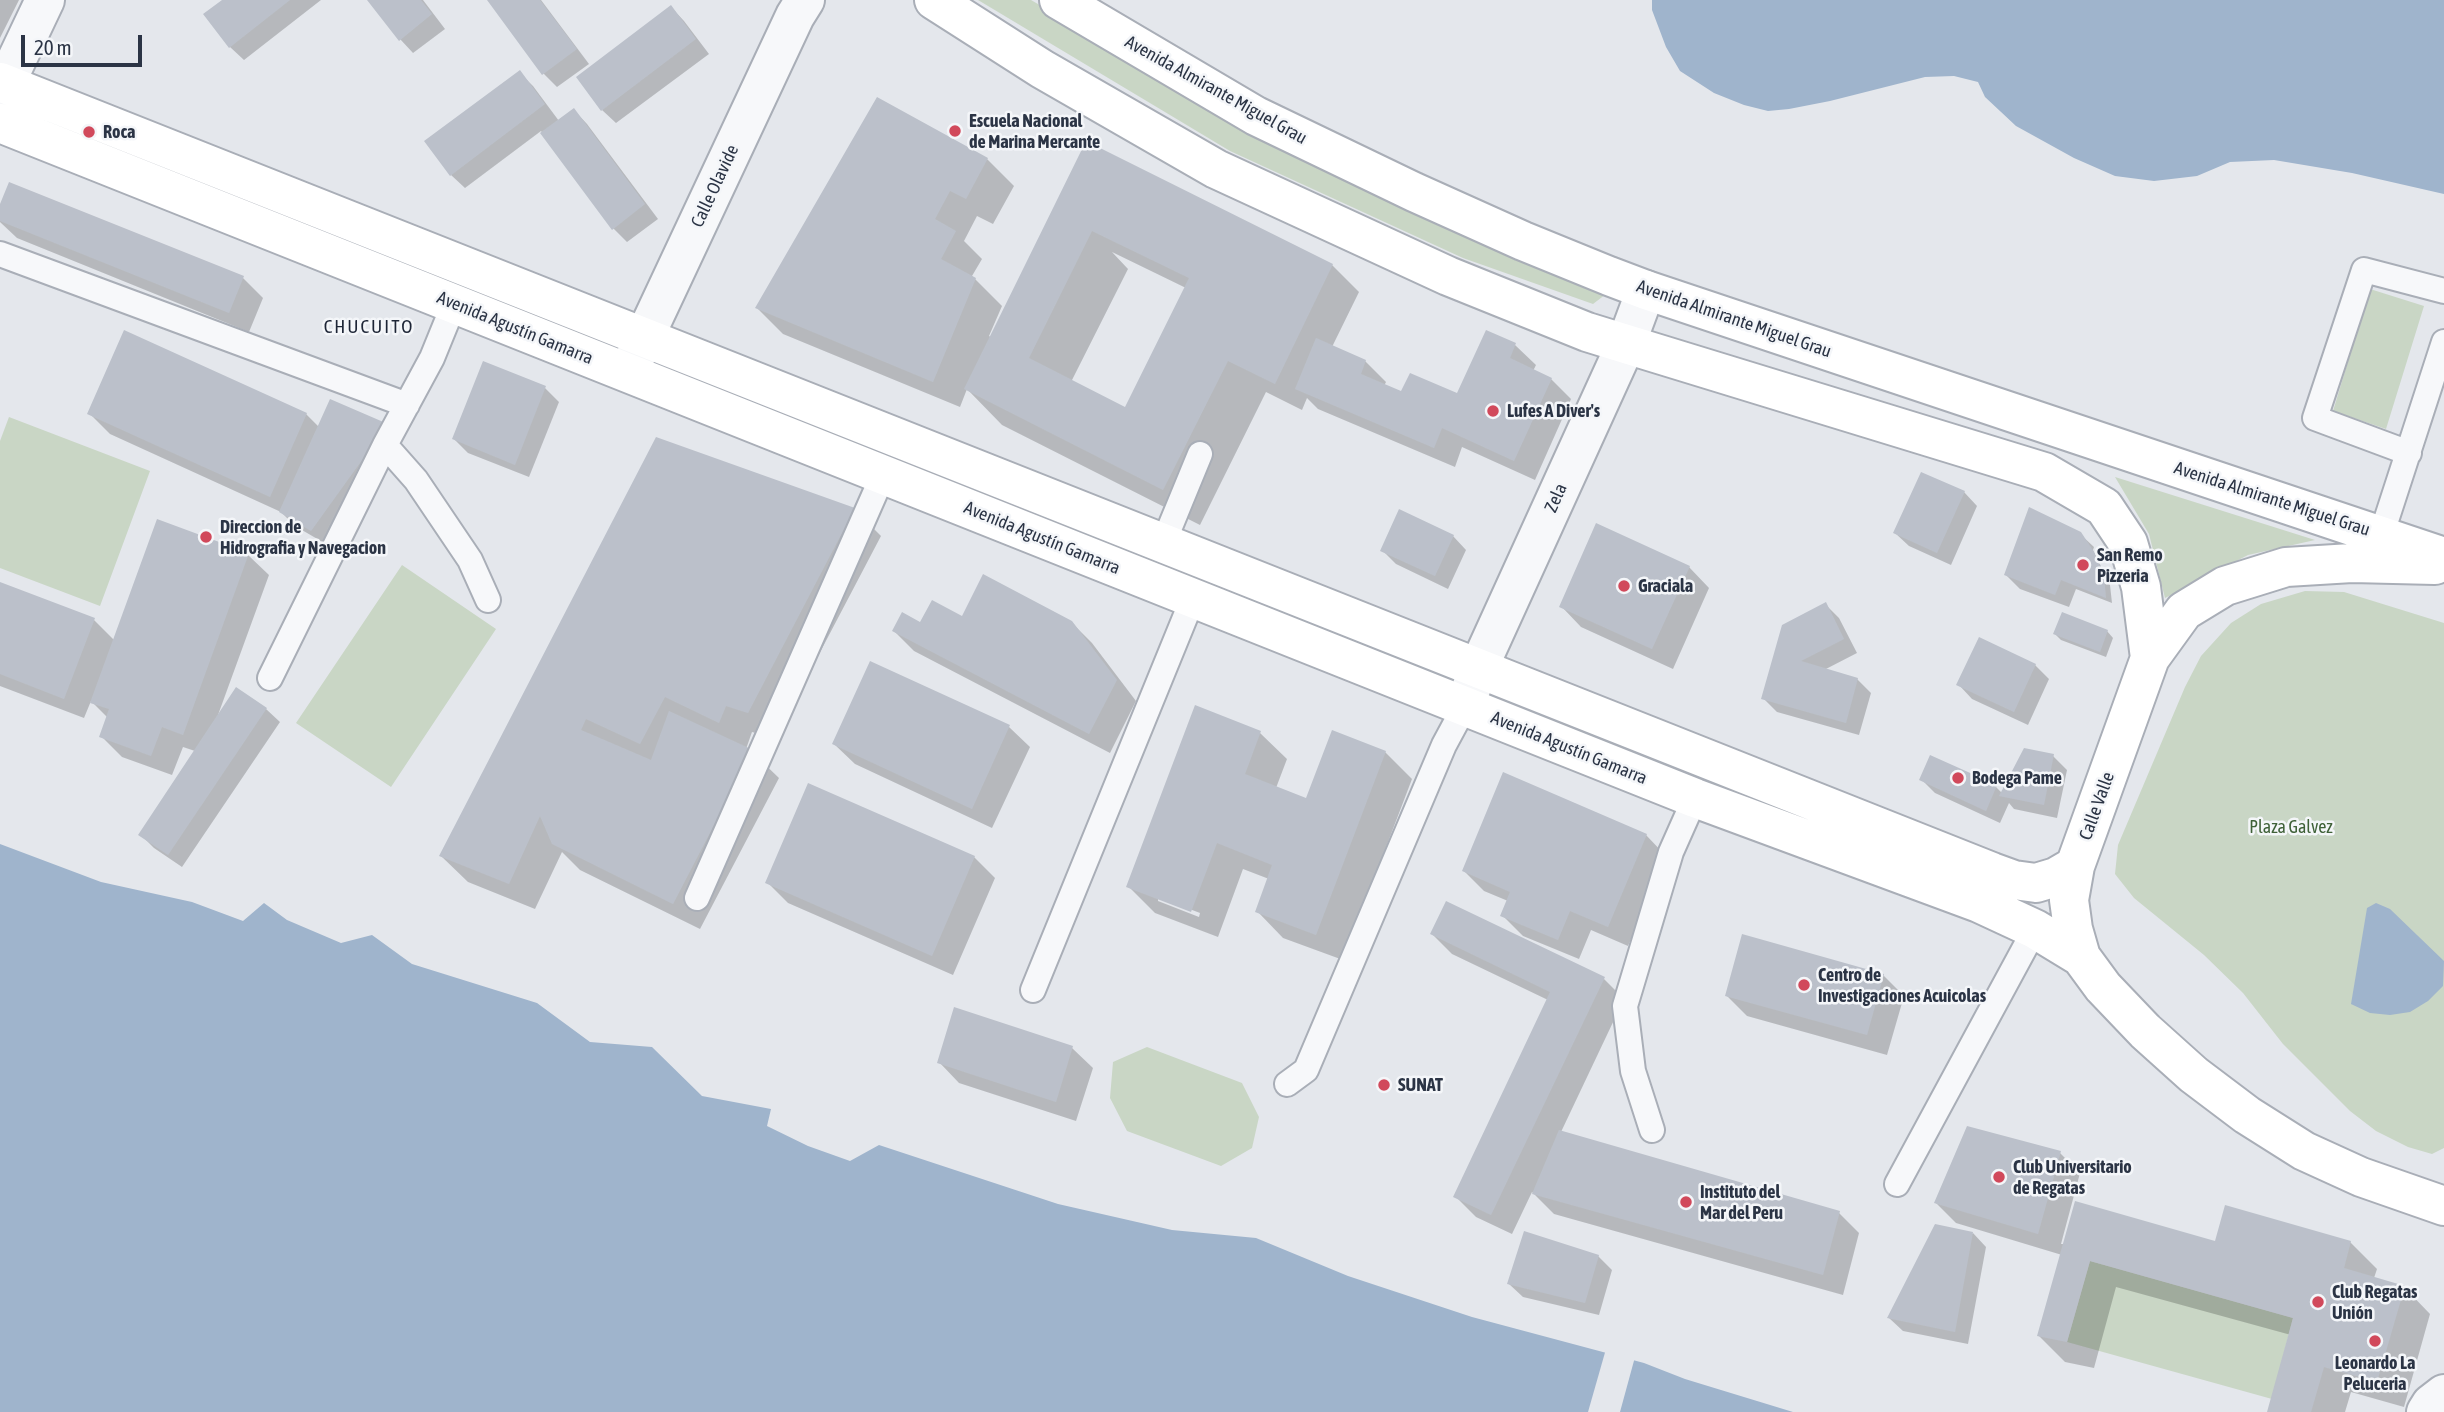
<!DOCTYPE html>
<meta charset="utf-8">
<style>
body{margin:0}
#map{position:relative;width:2444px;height:1412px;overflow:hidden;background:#e4e7ec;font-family:"Asap Condensed",sans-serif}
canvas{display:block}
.scale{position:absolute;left:21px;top:35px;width:121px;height:32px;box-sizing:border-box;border:4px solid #2b3445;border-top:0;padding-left:9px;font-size:21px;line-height:24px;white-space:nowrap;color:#2b3445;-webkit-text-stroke:5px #f4f6f9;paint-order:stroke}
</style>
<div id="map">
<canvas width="2444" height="1412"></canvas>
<div class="scale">20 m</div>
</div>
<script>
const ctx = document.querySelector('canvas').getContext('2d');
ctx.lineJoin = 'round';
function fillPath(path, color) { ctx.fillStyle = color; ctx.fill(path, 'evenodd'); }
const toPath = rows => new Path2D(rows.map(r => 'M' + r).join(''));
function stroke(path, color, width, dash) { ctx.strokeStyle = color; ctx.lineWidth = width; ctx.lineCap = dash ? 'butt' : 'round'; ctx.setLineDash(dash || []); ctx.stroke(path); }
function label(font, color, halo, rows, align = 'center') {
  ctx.font = font + ' "Asap Condensed",sans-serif'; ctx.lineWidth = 5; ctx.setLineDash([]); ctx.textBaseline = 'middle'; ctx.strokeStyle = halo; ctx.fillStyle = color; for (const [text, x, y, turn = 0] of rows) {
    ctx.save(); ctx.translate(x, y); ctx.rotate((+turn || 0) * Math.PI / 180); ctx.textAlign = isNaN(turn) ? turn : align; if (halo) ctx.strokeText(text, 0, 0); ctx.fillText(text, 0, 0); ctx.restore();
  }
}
fillPath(toPath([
 [978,0,1031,0,1258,132,1610,291,1593,304,1463,258,1230,151],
 [2370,289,2424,306,2386,429,2333,411],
 [9,417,150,471,100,606,0,568,0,441],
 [2115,477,2315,540,2248,555,2165,598,2149,534],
 [402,565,496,629,391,787,296,723],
 [2305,591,2344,592,2444,623,2444,1148,2432,1154,2408,1147,2376,1131,2350,1111,2283,1044,2243,993,2204,955,2134,898,2115,874,2118,845,2185,687,2201,656,2231,623,2261,604],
 [1147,1047,1242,1083,1259,1117,1252,1148,1221,1166,1127,1131,1110,1098,1113,1062],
 [2090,1261,2293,1318,2272,1399,2067,1342]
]), '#c9d6c5');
fillPath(toPath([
 [1652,0,2444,0,2444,194,2352,173,2274,160,2230,162,2197,176,2154,181,2115,176,2074,158,2016,126,1985,97,1978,82,1954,76,1925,77,1830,101,1789,109,1768,111,1744,105,1714,93,1680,71,1666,47,1652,10],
 [0,844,101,882,192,902,243,921,264,903,287,920,341,943,372,935,412,964,537,1003,590,1042,652,1047,702,1096,771,1109,767,1126,808,1146,850,1161,879,1145,1058,1204,1172,1230,1256,1238,1348,1276,1472,1317,1644,1363,1685,1379,1793,1412,0,1412],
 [2376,903,2390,909,2444,961,2443,986,2428,1001,2410,1012,2390,1015,2370,1013,2351,1004,2367,908]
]), '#9fb4cc');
fillPath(toPath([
 [1606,1349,1635,1357,1620,1412,1588,1412]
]), '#e4e7ec');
fillPath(toPath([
 [0,0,19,0,0,38],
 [225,0,321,0,244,60,230,47],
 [370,0,423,0,445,29,413,53,400,39],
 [489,0,541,0,589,64,557,87,544,74],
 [671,7,684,21,709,54,616,123,602,110],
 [519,72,533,86,559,121,574,110,587,124,658,219,627,242,613,228,541,131,465,188,451,175],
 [1087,144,1332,265,1359,292,1332,347,1365,361,1386,382,1384,386,1402,394,1458,395,1515,345,1536,365,1533,371,1551,379,1571,399,1535,480,1462,447,1455,467,1318,409,1307,398,1302,410,1266,392,1200,525,1002,425,967,389,960,407,783,334,757,308,987,159,1014,186,993,224,977,216,964,241,982,259,972,276,1002,306,989,336,992,338],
 [1112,252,1186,288,1126,409,1071,382,1128,269],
 [0,209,243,278,263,298,249,332,17,238,0,222],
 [125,332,306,414,319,427,387,425,326,544,295,526,281,512,110,434,89,413],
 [545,388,559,402,529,477,468,453,454,439],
 [657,439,854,509,881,536,775,738,752,732,746,749,752,752,779,778,700,929,580,870,562,852,535,909,468,882,441,856],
 [1964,492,1977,506,1951,565,1909,546,1895,533],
 [2080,534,2094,547,2093,550,2110,585,2112,603,2076,589,2069,607,2020,589,2006,575],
 [1453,536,1466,550,1448,589,1396,564,1382,550],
 [248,555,269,575,218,715,266,709,280,722,182,867,154,848,140,834,195,751,183,747,172,775,122,757,101,736,108,718,91,701,84,718,0,686,0,584,94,620,115,641],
 [1689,567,1709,588,1673,669,1581,627,1561,606],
 [1826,605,1839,618,1857,653,1824,670,1857,679,1871,693,1859,735,1777,712,1763,698],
 [963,618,1071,622,1092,643,1136,701,1110,753,914,651,894,631],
 [2107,631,2113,638,2106,657,2061,640,2055,634],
 [871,663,1009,727,1030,747,992,828,855,764,834,744],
 [2035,665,2049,679,2028,725,1972,699,1959,685],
 [1196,707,1260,733,1287,759,1276,788,1307,800,1385,752,1412,779,1343,960,1283,938,1257,911,1269,879,1243,869,1218,937,1155,913,1128,886],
 [1158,897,1200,913,1199,917,1158,901],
 [2053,756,2067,770,2057,818,2014,809,2009,803,2000,823,1935,793,1921,779,1996,787,2002,793],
 [1646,835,1666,856,1628,946,1591,930,1579,959,1523,936,1502,915,1508,901,1484,891,1464,871],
 [974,857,995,878,953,975,788,903,767,882],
 [1432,934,1604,979,1624,999,1561,1132,1839,1213,1859,1233,1843,1295,1554,1214,1532,1192,1512,1234,1476,1217,1455,1196,1548,1000,1452,954],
 [1883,975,1904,996,1887,1055,1747,1016,1727,996],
 [1072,1048,1093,1068,1076,1121,959,1083,939,1062],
 [2060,1153,2080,1173,2061,1244,2350,1242,2377,1269,2374,1278,2404,1287,2430,1314,2404,1407,2351,1392,2345,1412,2269,1412,2291,1335,2116,1287,2094,1368,2065,1362,2039,1336,2062,1255,1956,1223,1936,1203],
 [1973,1233,1986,1247,1968,1344,1903,1331,1889,1318],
 [1598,1256,1612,1270,1599,1315,1523,1297,1509,1284]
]), '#0003');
fillPath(toPath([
 [222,0,290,0,229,48,203,14],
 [367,0,421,0,432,14,399,41],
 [487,0,540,0,577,49,542,75],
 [671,5,696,39,601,111,576,77],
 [520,70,545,104,450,176,424,141],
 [877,97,988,158,966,199,950,191,935,219,956,231,941,259,976,278,933,382,755,308],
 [574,108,645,204,612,230,540,133],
 [1086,141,1333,264,1275,384,1228,361,1163,490,964,389],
 [1092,231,1189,278,1125,407,1029,358],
 [9,182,244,276,229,313,0,221,0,204],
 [124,330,307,413,270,497,87,414],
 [1486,330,1516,343,1510,358,1552,378,1514,461,1442,428,1434,448,1295,389,1316,338,1366,360,1361,374,1401,391,1410,373,1457,393],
 [483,361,546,386,515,465,452,439],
 [330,399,388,424,311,531,279,512],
 [656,437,855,508,748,713,726,706,719,723,665,697,640,744,586,719,581,730,651,760,669,711,753,750,673,904,552,844,540,816,509,884,439,856],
 [1921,472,1965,491,1937,553,1893,533],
 [2029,507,2081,532,2094,552,2104,577,2106,598,2061,580,2055,595,2004,575],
 [1399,509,1454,535,1435,576,1380,551],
 [157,519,249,553,183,735,162,727,151,756,99,737,109,709,90,703],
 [1596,523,1690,566,1652,649,1559,607],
 [983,574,1072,621,1117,680,1089,734,892,631,902,612,920,622,932,600,962,616],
 [0,582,95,618,64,699,0,674],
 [1826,602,1844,639,1801,661,1858,678,1846,723,1761,699,1782,625],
 [2062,612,2108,630,2100,652,2053,634],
 [1979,637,2036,664,2014,712,1956,685],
 [870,661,1010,725,972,809,832,744],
 [236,687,267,708,168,855,138,835],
 [1195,705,1261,731,1245,774,1306,798,1332,730,1386,751,1316,935,1255,912,1272,865,1217,843,1191,912,1126,887],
 [2024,748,2054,754,2044,805,1999,796],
 [1930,755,1997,785,1986,811,1919,780],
 [1503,772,1647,834,1608,927,1570,911,1558,940,1500,916,1510,892,1462,871],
 [808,783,975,856,932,956,765,883],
 [1446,901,1605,977,1491,1215,1453,1197,1550,992,1430,934],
 [1742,934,1884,974,1867,1035,1725,996],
 [954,1007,1073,1046,1056,1102,937,1063],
 [1967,1126,2061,1151,2038,1234,1934,1203],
 [1559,1130,1840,1211,1823,1275,1532,1194],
 [2075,1201,2215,1241,2225,1205,2351,1241,2344,1268,2405,1286,2377,1382,2324,1367,2311,1412,2267,1412,2293,1318,2090,1261,2067,1342,2037,1336],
 [1935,1224,1973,1232,1955,1332,1887,1318],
 [1524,1231,1599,1255,1585,1303,1507,1284]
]), '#bbc0ca');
const lane = toPath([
 [0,254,407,405],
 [385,445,416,480,470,560,488,600],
 [2409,453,2315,418,2364,270,2444,291],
 [2381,536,2444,342],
 [1163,544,1200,454],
 [270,678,385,445,432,358,454,304],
 [697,898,883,475],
 [1033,990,1193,598],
 [1287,1084,1306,1070,1444,745,1465,706],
 [1652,1130,1633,1071,1625,1006,1671,852,1695,798],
 [1897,1184,2035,929]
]);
const street = toPath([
 [0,95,45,0],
 [630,368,795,16,805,0],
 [1465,706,1478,669,1626,344,1646,290],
 [2426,1412,2431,1404,2444,1394]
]);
const secondary = toPath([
 [934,0,1042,69,1216,169,1448,276,1587,332,1626,344,2044,472,2104,507,2128,543,2141,587,2150,658],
 [1059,0,1256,116,1414,192,1523,241,1609,276,1646,290,2444,557],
 [0,82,1992,872,2014,880,2036,883,2056,877,2075,866],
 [0,123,1695,798,1979,903,2035,929,2081,957],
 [2435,565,2352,563,2286,567,2225,586,2184,611,2150,658,2075,866,2069,900,2073,929,2081,957,2103,987,2145,1031,2194,1075,2247,1115,2304,1151,2361,1177,2444,1206]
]);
stroke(lane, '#a9aeb7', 28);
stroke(street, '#a9aeb7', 42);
stroke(secondary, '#a9aeb7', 42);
stroke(lane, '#f7f8fa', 24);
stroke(street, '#f7f8fa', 38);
stroke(secondary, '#fff', 38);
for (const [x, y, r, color] of [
 [955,131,7,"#d1495b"],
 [89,132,7,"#d1495b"],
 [1493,411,7,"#d1495b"],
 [206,537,7,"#d1495b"],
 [2083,565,7,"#d1495b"],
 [1624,586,7,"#d1495b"],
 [1958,778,7,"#d1495b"],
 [1804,985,7,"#d1495b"],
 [1384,1085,7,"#d1495b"],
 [1999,1177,7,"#d1495b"],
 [1686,1202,7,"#d1495b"],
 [2318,1302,7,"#d1495b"],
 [2375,1341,7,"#d1495b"]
]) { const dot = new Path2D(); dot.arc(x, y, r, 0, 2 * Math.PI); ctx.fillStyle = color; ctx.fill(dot); stroke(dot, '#f4f6f9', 2.5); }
label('18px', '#2b3445', '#f4f6f9', [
 ["Avenida Almirante Miguel Grau",1216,90,29],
 ["Calle Olavide",715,186,-65],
 ["Avenida Almirante Miguel Grau",1734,319,19],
 ["Avenida Agustín Gamarra",515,328,22],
 ["Zela",1556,498,-66],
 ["Avenida Almirante Miguel Grau",2272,499,18],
 ["Avenida Agustín Gamarra",1042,538,22],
 ["Avenida Agustín Gamarra",1569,748,22],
 ["Calle Valle",2097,806,-70]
]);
label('bold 18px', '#2b3445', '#f4f6f9', [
 ["Escuela Nacional",969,121],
 ["de Marina Mercante",969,142],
 ["Roca",103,132],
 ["Lufes A Diver's",1507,411],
 ["Direccion de",220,527],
 ["Hidrografia y Navegacion",220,548],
 ["San Remo",2097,555],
 ["Pizzeria",2097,576],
 ["Graciala",1638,586],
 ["Bodega Pame",1972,778],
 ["Centro de",1818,975],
 ["Investigaciones Acuicolas",1818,996],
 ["SUNAT",1398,1085],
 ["Club Universitario",2013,1167],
 ["de Regatas",2013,1188],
 ["Instituto del",1700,1192],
 ["Mar del Peru",1700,1213],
 ["Club Regatas",2332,1292],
 ["Unión",2332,1313],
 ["Leonardo La",2375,1363,"center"],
 ["Peluceria",2375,1384,"center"]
], 'left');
label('18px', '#3f6138', '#f4f6f9', [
 ["Plaza Galvez",2291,827]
]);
ctx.letterSpacing = '2px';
label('19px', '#1d2536', '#f4f6f9', [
 ["CHUCUITO",369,327]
]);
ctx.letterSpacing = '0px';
</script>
